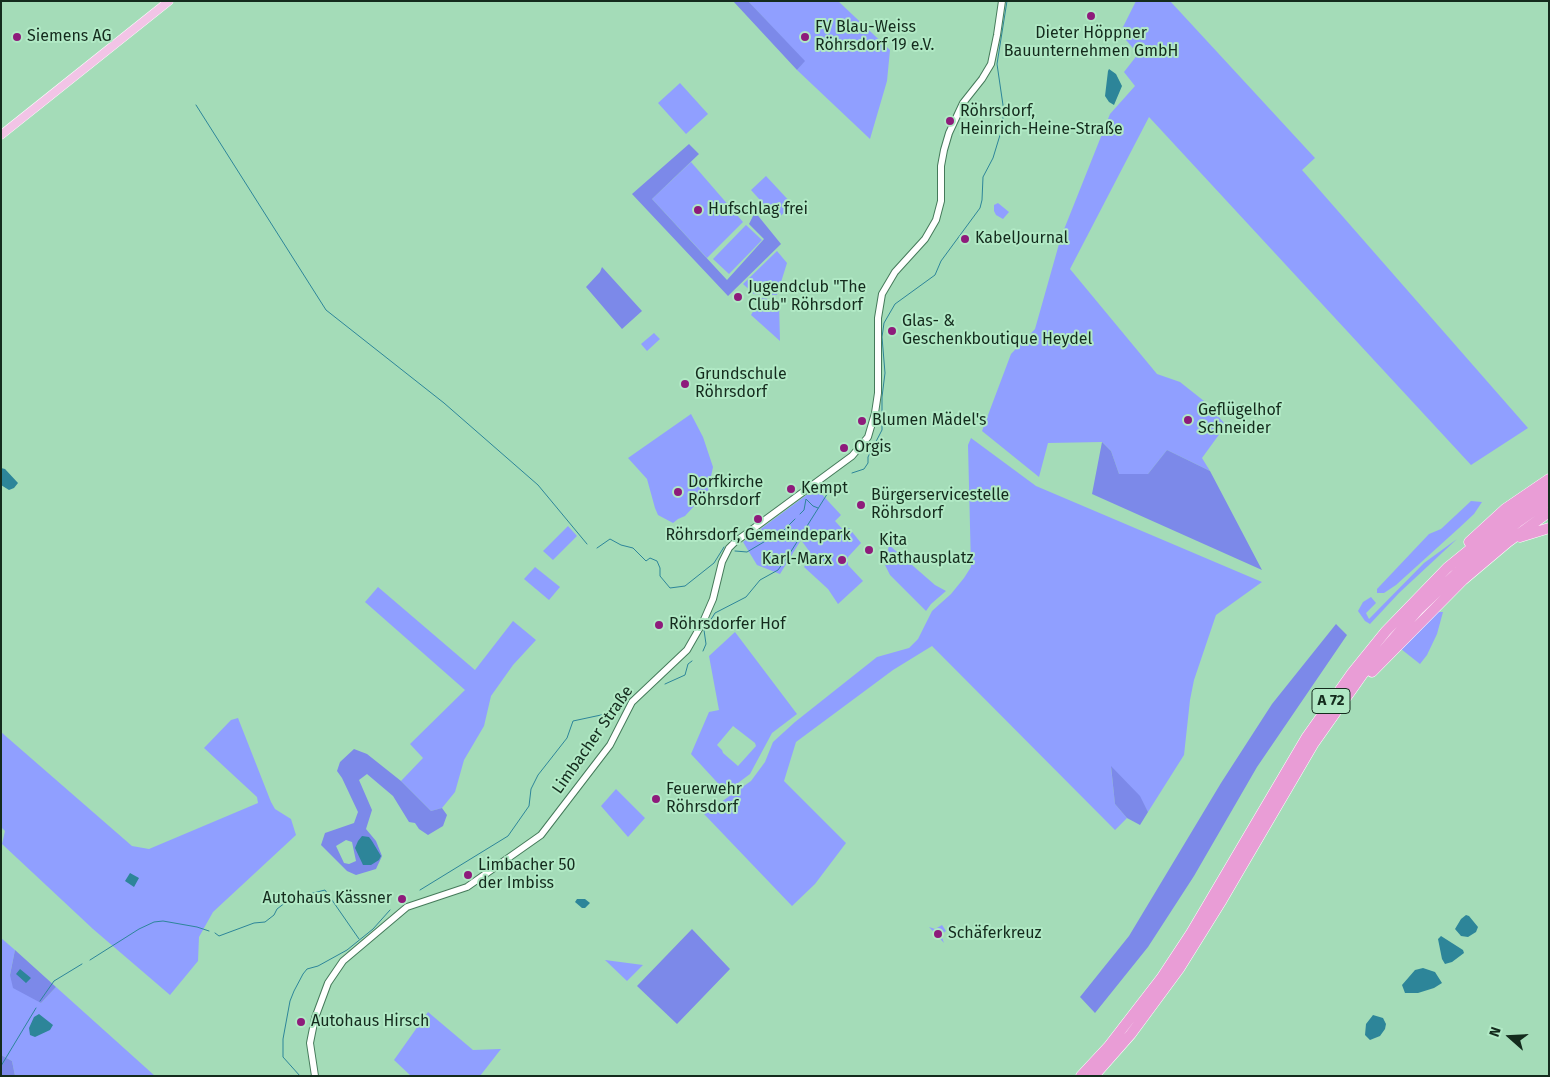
<!DOCTYPE html>
<meta charset="utf-8">
<style>
body{margin:0}
#map{position:relative;width:1550px;height:1077px;overflow:hidden;background:#a4dcb8;font-family:"Fira Sans",sans-serif}
canvas{display:block}
.frame{position:absolute;inset:0;border:2px solid #142b1d;pointer-events:none}
.north{position:absolute;left:1485px;top:1012px;width:50px;height:50px;-webkit-text-stroke:4px #b1e9c5;paint-order:stroke;rotate:289deg;font-size:14px;font-weight:700;line-height:20px;text-align:center;color:#142b1d}
.north::after{content:'';display:block;margin:auto;width:18px;height:22px;background:#142b1d;clip-path:polygon(50% 0,100% 100%,50% 72%,0 100%)}
</style>
<div id="map">
<canvas width="1550" height="1077"></canvas>
<div class="frame"></div>
<div class="north">N</div>
</div>
<script>
const ctx = document.querySelector('canvas').getContext('2d');
ctx.lineJoin = 'round';
function fillPath(path, color) { ctx.fillStyle = color; ctx.fill(path, 'evenodd'); }
const toPath = rows => new Path2D(rows.map(r => 'M' + r).join(''));
function stroke(path, color, width, dash) { ctx.strokeStyle = color; ctx.lineWidth = width; ctx.lineCap = dash ? 'butt' : 'round'; ctx.setLineDash(dash || []); ctx.stroke(path); }
function label(font, color, halo, rows, align = 'center') {
  ctx.font = font + ' "Fira Sans",sans-serif'; ctx.lineWidth = 4; ctx.setLineDash([]); ctx.textBaseline = 'middle'; ctx.strokeStyle = halo; ctx.fillStyle = color; for (const [text, x, y, turn = 0] of rows) {
    ctx.save(); ctx.translate(x, y); ctx.rotate((+turn || 0) * Math.PI / 180); ctx.textAlign = isNaN(turn) ? turn : align; if (halo) ctx.strokeText(text, 0, 0); ctx.fillText(text, 0, 0); ctx.restore();
  }
}
fillPath(toPath([
 [748,1,838,1,890,50,887,81,870,139,797,70,804,61],
 [1136,1,1170,1,1315,158,1302,170,1528,428,1471,465,1149,117,1070,269,1157,374,1180,382,1204,401,1226,425,1202,458,1210,471,1167,450,1148,474,1119,474,1111,451,1102,442,1048,443,1039,477,982,431,1011,354,1035,329,1061,237,1110,114,1135,86,1124,72,1138,54,1120,33],
 [680,83,708,114,686,134,658,103],
 [691,162,743,222,707,258,652,199],
 [766,176,793,205,777,219,751,190],
 [998,203,1009,212,1003,219,996,215,994,211,994,205],
 [746,225,762,240,729,274,713,259],
 [777,251,787,263,777,295,754,294,743,284],
 [761,298,775,300,779,303,780,341,751,315],
 [654,333,660,339,647,351,641,344],
 [691,414,703,437,713,467,708,491,685,516,678,519,673,523,658,515,655,508,647,479,628,458],
 [971,438,1036,486,1262,582,1216,615,1194,680,1190,700,1184,755,1148,812,1139,796,1111,767,1115,804,1127,818,1115,830,932,646,893,670,796,742,784,781,846,843,815,884,792,906,704,814,751,781,765,762,773,742,795,722,877,657,909,648,918,639,932,611,951,594,964,578,971,567,968,445],
 [816,488,841,515,835,521,845,532,849,528,861,543,848,557,848,565,863,581,838,604,828,589,804,567,812,555,801,540,780,574,757,565,743,542],
 [1471,501,1482,502,1474,514,1459,528,1396,585,1384,593,1377,593,1377,589,1429,534,1441,529],
 [568,526,577,536,553,560,543,551],
 [1457,539,1399,593,1370,624,1365,621,1358,611,1363,602,1371,597,1376,603,1366,613,1369,619,1424,563],
 [889,545,935,585,946,591,931,604,926,611,890,575,885,565],
 [535,567,560,587,549,600,524,579],
 [378,587,475,670,513,621,536,640,513,665,491,696,484,726,464,760,455,792,442,808,431,811,401,781,423,758,410,744,465,690,365,602],
 [1438,612,1443,612,1437,634,1427,655,1420,664,1401,649],
 [735,632,797,714,772,733,750,774,726,792,691,754,709,712,719,710,709,656],
 [733,726,755,743,756,746,738,766,723,753,722,750,717,745],
 [238,718,271,802,275,809,291,819,296,835,213,912,199,937,198,961,170,995,93,929,2,844,5,831,1,827,1,732,132,846,149,849,258,803,257,797,204,748,231,720],
 [616,789,645,818,628,837,601,806],
 [942,925,946,931,941,935,944,943,929,927,935,929],
 [1,938,15,950,10,975,41,1003,56,987,155,1076,15,1076,12,1061,1,1055],
 [605,960,643,965,627,981],
 [428,1012,473,1050,501,1049,480,1076,411,1076,394,1060]
]), '#909fff');
fillPath(toPath([
 [733,1,748,1,805,61,797,70],
 [689,144,699,154,652,199,727,280,764,239,749,224,755,212,781,244,728,296,632,194],
 [602,267,642,311,622,329,586,287,600,272],
 [1102,442,1111,451,1119,474,1148,474,1167,450,1210,471,1262,570,1092,494],
 [1336,624,1347,635,1257,767,1194,876,1148,947,1095,1013,1080,997,1129,936,1221,783,1272,704],
 [354,749,367,754,401,781,431,811,442,808,447,815,443,826,428,835,419,829,415,823,409,822,393,796,367,774,359,780,372,810,366,829,376,841,382,856,376,869,356,875,347,871,321,845,325,833,354,823,358,812,342,778,337,771,340,762],
 [346,840,352,842,356,861,349,864,344,863,336,846],
 [1111,766,1140,796,1148,812,1140,825,1127,818,1115,804],
 [692,929,730,969,677,1024,637,986],
 [15,950,56,987,41,1003,13,988,10,975],
 [1,1055,12,1061,15,1076,1,1076]
]), '#7c89e9');
fillPath(toPath([
 [1109,69,1116,74,1122,86,1114,105,1109,102,1105,96,1108,71],
 [1,468,5,469,18,483,14,488,9,490,1,485],
 [362,836,369,837,372,841,381,856,379,860,371,865,363,865,355,848,358,841],
 [130,873,139,878,134,887,125,881],
 [577,899,585,899,590,903,585,908,582,908,575,902],
 [1466,915,1469,916,1478,927,1476,932,1468,937,1461,936,1455,929,1461,919],
 [1441,936,1463,950,1464,953,1452,962,1445,964,1442,959,1438,939],
 [1423,968,1435,972,1442,983,1434,988,1418,993,1405,993,1402,985,1415,970],
 [20,969,31,978,26,983,16,974],
 [39,1014,53,1025,50,1030,35,1037,30,1035,29,1028,34,1017],
 [1373,1015,1383,1018,1386,1024,1385,1029,1380,1036,1370,1040,1365,1035,1366,1024]
]), '#2d8599');
stroke(toPath([
 [196,105,326,310,444,403,538,485,587,544],
 [852,473,864,469,868,463,868,457,882,430,882,397,885,373,882,337,884,323,895,304,935,275,941,261,980,208,982,200,983,177,993,158,1000,135,1004,112,997,64,1007,1],
 [800,514,804,510,806,499,813,506,818,508],
 [597,548,610,539,621,545,633,548,646,561,650,558,657,561,660,568,660,576,670,588,685,586,714,563,724,547],
 [735,551,747,552,784,530,795,519],
 [707,626,715,613,746,597,760,580,778,570,790,553,831,488],
 [703,651,706,644,704,630],
 [665,684,685,675,688,664,692,661],
 [420,890,508,836,529,806,531,789,538,775,567,738,573,721,615,712],
 [215,933,219,936,254,923,265,922,274,915,277,909,290,899,325,890,359,939],
 [90,960,139,929,154,922,163,921,197,927,209,931],
 [40,1001,54,981,82,964],
 [1,1066,36,1008],
 [300,1076,283,1057,283,1039,290,1001,294,991,303,974,307,969,318,966,347,950,373,929,390,910]
]), '#2d8599', 1);
const minor = toPath([
 [315,1076,310,1043,315,1018,328,983,343,961,407,907,467,887,541,835,610,745,632,702,687,650,703,622,713,599,722,562,729,548,735,542,852,456,868,437,875,413,878,393,878,318,882,294,895,272,925,239,936,220,941,201,941,166,944,150,949,133,963,103,982,79,991,64,997,35,1002,1]
]);
const major = toPath([
 [1,135,169,1]
]);
const highway = toPath([
 [1520,537,1549,528],
 [1469,542,1505,509,1549,479],
 [1372,672,1463,580,1508,542,1549,512],
 [1081,1076,1108,1047,1162,977,1191,933,1306,738,1352,673,1386,631,1447,568,1512,515,1549,490],
 [1094,1076,1131,1034,1179,969,1222,900,1314,743,1362,675,1419,609,1458,572,1518,522,1549,500]
]);
stroke(minor, '#457a5a', 8);
stroke(major, '#fff', 9);
stroke(highway, '#fff', 11);
stroke(minor, '#fff', 6);
stroke(major, '#f2c4e6', 8);
stroke(highway, '#e99dd6', 10);
for (const [x, y, r, color] of [
 [1091,16,5,"#8e1b7b"],
 [17,37,5,"#8e1b7b"],
 [805,37,5,"#8e1b7b"],
 [950,121,5,"#8e1b7b"],
 [698,210,5,"#8e1b7b"],
 [965,239,5,"#8e1b7b"],
 [738,297,5,"#8e1b7b"],
 [892,331,5,"#8e1b7b"],
 [685,384,5,"#8e1b7b"],
 [1188,420,5,"#8e1b7b"],
 [862,421,5,"#8e1b7b"],
 [844,448,5,"#8e1b7b"],
 [791,489,5,"#8e1b7b"],
 [678,492,5,"#8e1b7b"],
 [861,505,5,"#8e1b7b"],
 [758,519,5,"#8e1b7b"],
 [869,550,5,"#8e1b7b"],
 [842,560,5,"#8e1b7b"],
 [659,625,5,"#8e1b7b"],
 [656,799,5,"#8e1b7b"],
 [468,875,5,"#8e1b7b"],
 [402,899,5,"#8e1b7b"],
 [938,934,5,"#8e1b7b"],
 [301,1022,5,"#8e1b7b"]
]) { const dot = new Path2D(); dot.arc(x, y, r, 0, 2 * Math.PI); ctx.fillStyle = color; ctx.fill(dot); stroke(dot, '#b1e9c5', 2); }
for (const [x, y, w] of [
 [1331,701,38]
]) { const box = new Path2D(); box.roundRect(x - w / 2, y - 12.5, w, 25, 4); ctx.fillStyle = '#b1e9c5'; ctx.fill(box); stroke(box, '#142b1d', 1); }
label('bold 15px', '#142b1d', null, [
 ["A 72",1331,701]
]);
label('16px', '#142b1d', '#b1e9c5', [
 ["FV Blau-Weiss",815,28],
 ["Röhrsdorf 19 e.V.",815,46],
 ["Dieter Höppner",1091,34,"center"],
 ["Bauunternehmen GmbH",1091,52,"center"],
 ["Siemens AG",27,37],
 ["Röhrsdorf,",960,112],
 ["Heinrich-Heine-Straße",960,130],
 ["Hufschlag frei",708,210],
 ["KabelJournal",975,239],
 ["Jugendclub \"The",748,288],
 ["Club\" Röhrsdorf",748,306],
 ["Glas- &",902,322],
 ["Geschenkboutique Heydel",902,340],
 ["Grundschule",695,375],
 ["Röhrsdorf",695,393],
 ["Geflügelhof",1198,411],
 ["Schneider",1198,429],
 ["Blumen Mädel's",872,421],
 ["Orgis",854,448],
 ["Dorfkirche",688,483],
 ["Röhrsdorf",688,501],
 ["Kempt",801,489],
 ["Bürgerservicestelle",871,496],
 ["Röhrsdorf",871,514],
 ["Röhrsdorf, Gemeindepark",758,536,"center"],
 ["Kita",879,541],
 ["Rathausplatz",879,559],
 ["Karl-Marx",832,560,"right"],
 ["Röhrsdorfer Hof",669,625],
 ["Feuerwehr",666,790],
 ["Röhrsdorf",666,808],
 ["Limbacher 50",478,866],
 ["der Imbiss",478,884],
 ["Autohaus Kässner",392,899,"right"],
 ["Schäferkreuz",948,934],
 ["Autohaus Hirsch",311,1022]
], 'left');
label('16px', '#142b1d', '#b1e9c5', [
 ["Limbacher Straße",593,740,-55]
]);
</script>
